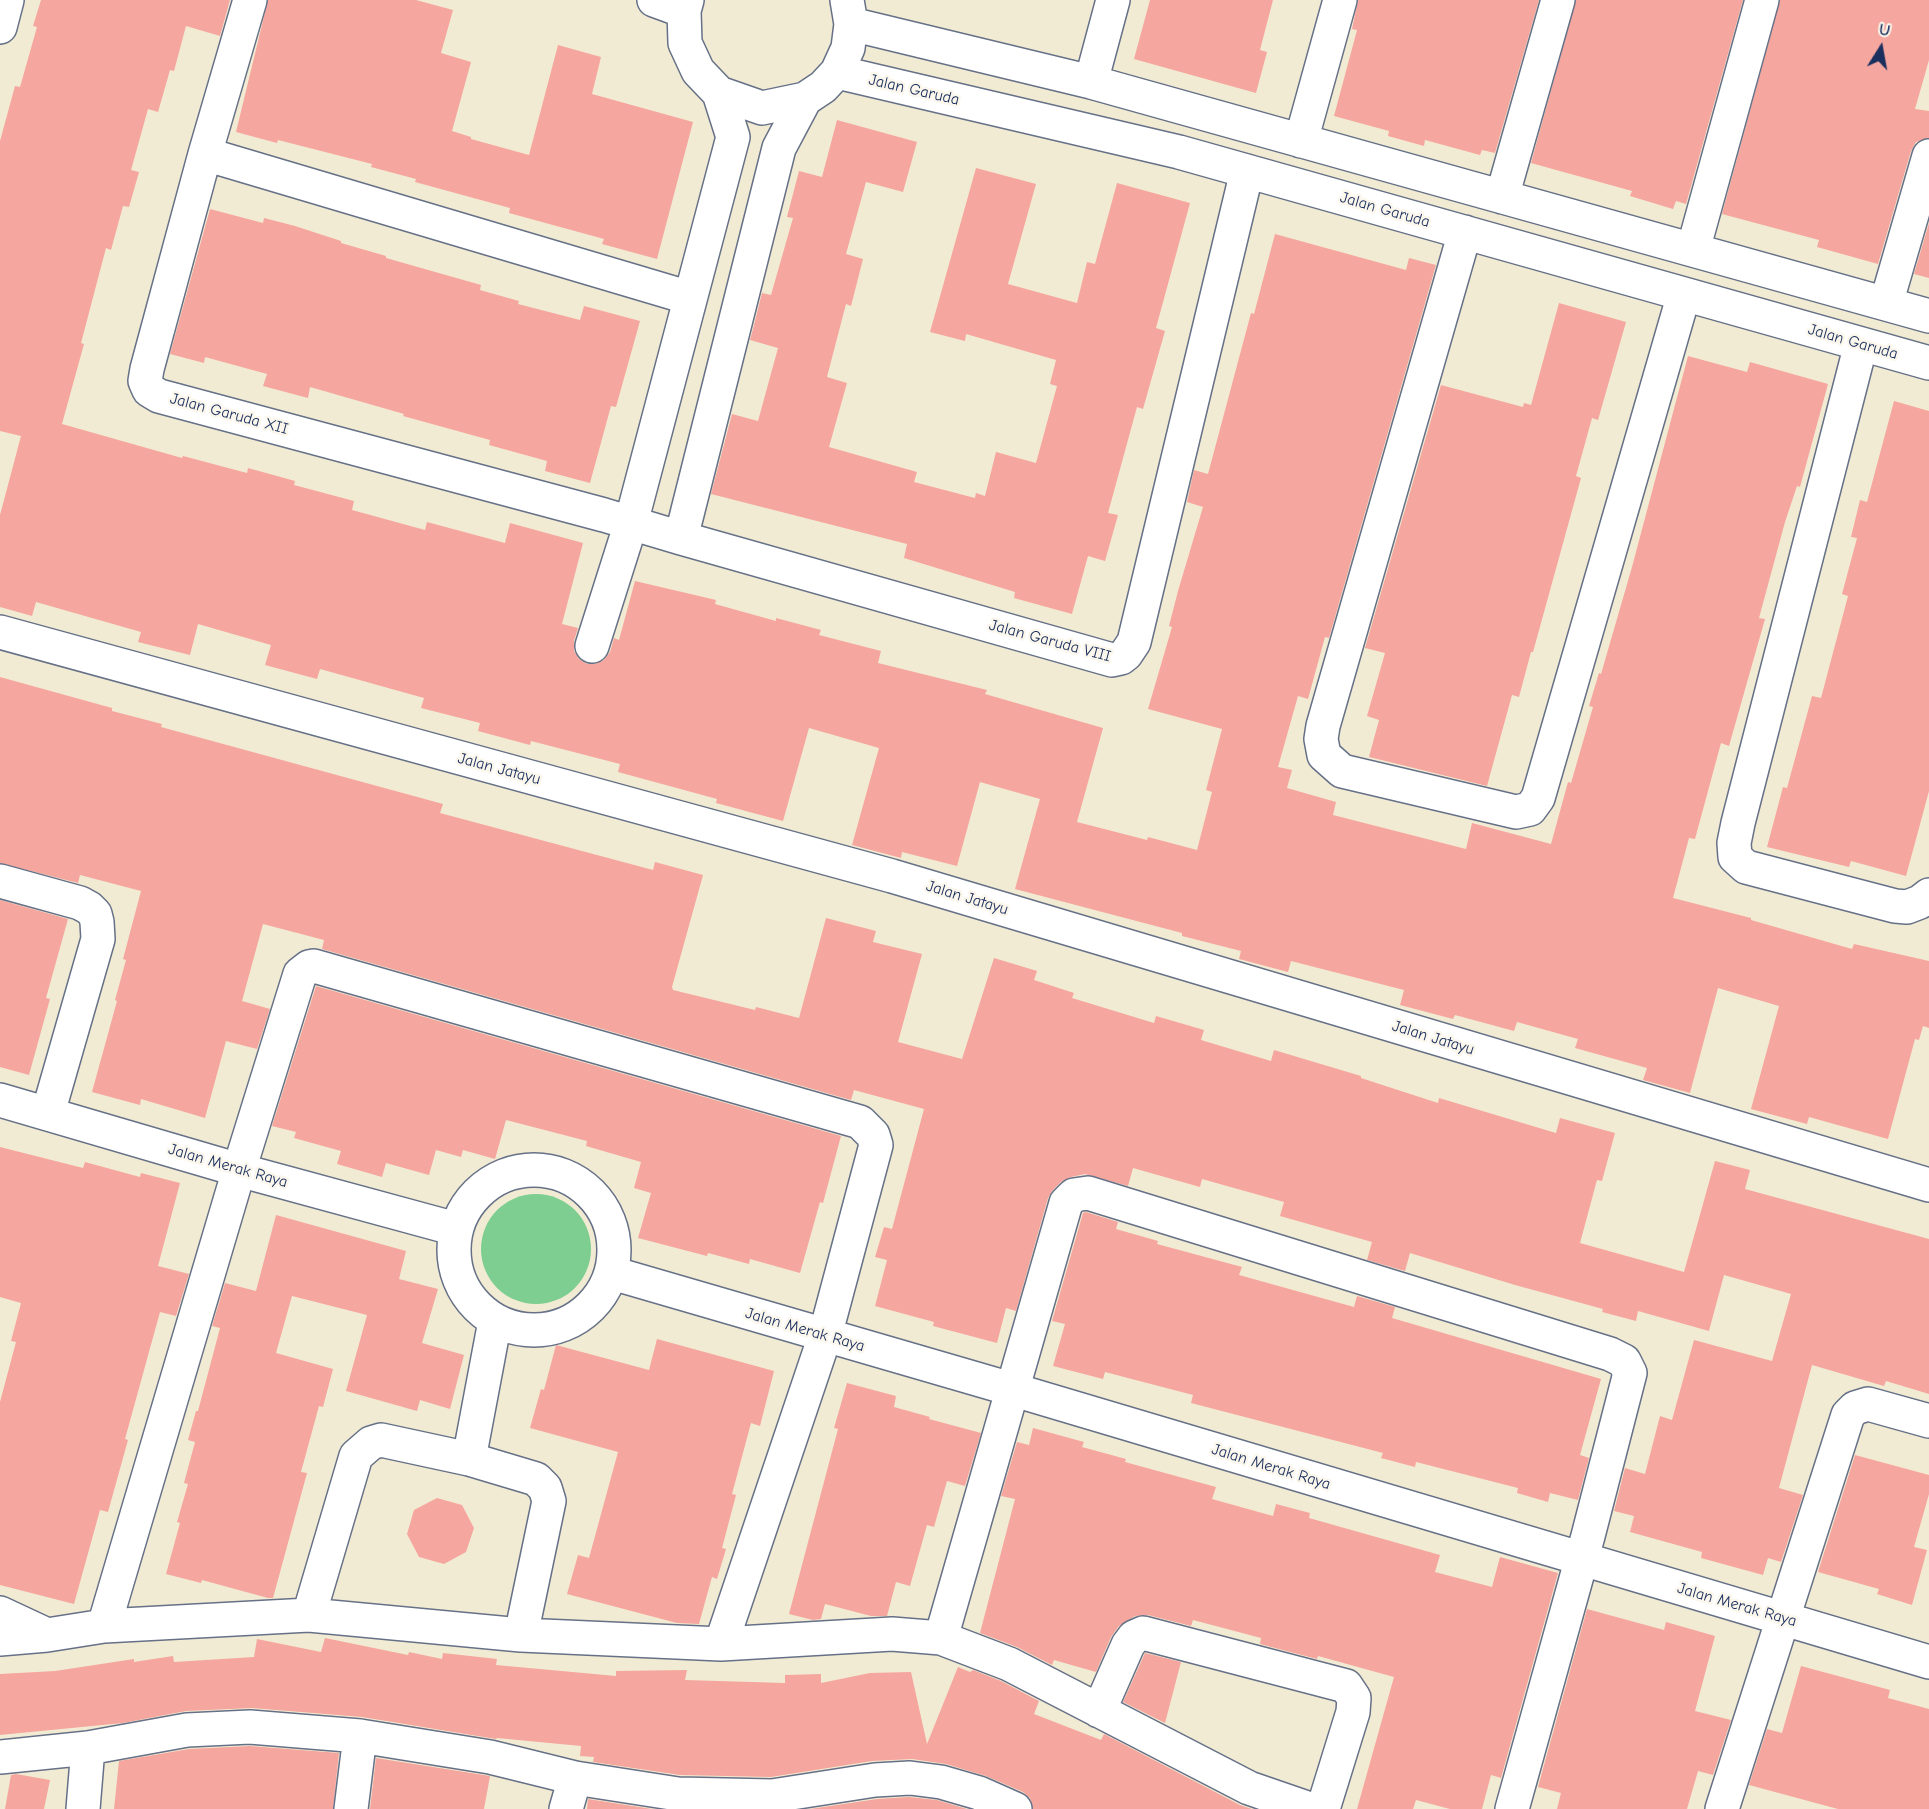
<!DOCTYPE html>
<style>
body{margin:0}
#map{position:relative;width:1929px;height:1809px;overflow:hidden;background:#f2ebd3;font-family:"Comic Neue",sans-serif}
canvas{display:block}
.north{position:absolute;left:1851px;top:18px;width:60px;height:60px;-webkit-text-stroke:4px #fbf7ec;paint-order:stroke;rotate:11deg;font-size:16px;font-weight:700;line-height:24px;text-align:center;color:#1b2f5e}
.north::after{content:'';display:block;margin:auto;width:21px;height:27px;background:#1b2f5e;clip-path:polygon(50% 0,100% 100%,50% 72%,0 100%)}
</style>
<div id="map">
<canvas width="1929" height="1809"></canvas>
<div class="north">U</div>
</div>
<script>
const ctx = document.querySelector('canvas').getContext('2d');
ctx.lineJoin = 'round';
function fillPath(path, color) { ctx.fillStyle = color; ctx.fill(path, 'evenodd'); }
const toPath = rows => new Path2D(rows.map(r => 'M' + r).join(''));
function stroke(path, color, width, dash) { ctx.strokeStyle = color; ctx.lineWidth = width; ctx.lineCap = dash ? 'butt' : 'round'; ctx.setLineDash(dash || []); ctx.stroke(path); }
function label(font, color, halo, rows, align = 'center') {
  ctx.font = font + ' "Comic Neue",sans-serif'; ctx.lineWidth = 5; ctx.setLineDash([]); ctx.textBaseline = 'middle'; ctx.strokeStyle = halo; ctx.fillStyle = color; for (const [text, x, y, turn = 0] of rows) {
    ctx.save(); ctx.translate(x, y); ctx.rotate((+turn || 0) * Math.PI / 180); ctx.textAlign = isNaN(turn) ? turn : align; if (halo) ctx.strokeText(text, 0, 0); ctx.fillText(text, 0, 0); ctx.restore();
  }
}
fillPath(toPath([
 '481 1249a55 55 0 1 1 110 0a55 55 0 1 1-110 0Z'
]), '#7dce90');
fillPath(toPath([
 [41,0,230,0,220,36,186,26,174,71,170,70,158,112,148,109,131,170,139,172,129,207,123,206,111,250,106,248,81,343,84,344,62,424,182,458,183,456,247,473,248,468,295,481,294,485,354,501,352,510,425,530,427,522,505,543,510,523,583,543,562,624,578,628,574,641,574,651,579,659,587,664,595,664,604,660,610,652,614,638,619,640,635,581,716,600,715,604,776,621,776,618,821,630,819,635,881,651,878,663,987,690,985,694,1103,728,1077,822,1147,840,1148,837,1197,850,1212,792,1206,790,1222,729,1148,709,1172,627,1169,626,1178,591,1203,507,1187,502,1194,470,1208,474,1251,313,1254,314,1275,234,1406,270,1409,258,1436,265,1329,638,1325,637,1308,699,1298,696,1278,767,1292,770,1287,788,1336,802,1333,815,1466,849,1472,823,1551,844,1568,782,1571,783,1593,707,1589,706,1599,673,1601,674,1632,567,1688,356,1747,372,1750,362,1828,384,1800,487,1797,486,1785,522,1759,618,1765,619,1729,746,1721,743,1695,839,1689,838,1673,898,1751,918,1751,920,1852,949,1854,944,1929,961,1929,1028,1923,1026,1919,1040,1915,1039,1888,1139,1809,1117,1807,1124,1751,1109,1779,1006,1718,988,1690,1093,1643,1080,1647,1068,1575,1048,1578,1039,1517,1022,1514,1031,1455,1015,1453,1019,1400,1005,1404,990,1291,961,1288,972,1239,959,1241,951,1182,936,1182,933,1015,889,1040,799,980,782,957,866,902,852,901,858,852,845,879,748,809,728,783,821,716,803,717,799,618,772,620,764,531,741,530,745,478,731,480,723,421,708,424,698,320,669,317,679,265,665,271,645,198,624,190,655,138,642,141,632,36,602,32,616,0,607,0,515,21,436,0,431,0,141,15,86,20,87,37,27,33,26],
 [268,0,416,0,453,10,441,53,471,62,452,131,471,137,471,139,529,155,558,45,601,57,592,94,693,122,657,259,602,244,604,239,509,213,510,208,415,182,416,179,371,167,372,164,278,140,277,143,236,132],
 [1150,0,1273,0,1260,50,1267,52,1256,93,1134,59],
 [1358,0,1539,0,1495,153,1482,150,1480,155,1425,140,1424,146,1388,136,1389,131,1334,116,1357,30,1352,29],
 [1576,0,1743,0,1686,204,1676,201,1673,209,1630,196,1632,191,1531,163],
 [1780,0,1929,0,1929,60,1915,109,1929,111,1929,138,1916,142,1911,151,1878,264,1817,247,1819,240,1722,214],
 [837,120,917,142,903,192,866,182,846,254,863,259,851,306,846,304,827,377,847,383,829,447,917,472,914,482,975,498,976,493,985,496,996,452,1036,463,1057,386,1050,384,1056,360,966,334,965,341,930,332,976,168,1036,184,1008,284,1077,303,1087,262,1095,264,1117,183,1190,203,1156,328,1165,331,1143,409,1137,407,1108,513,1118,515,1105,561,1088,556,1072,614,1014,598,1015,592,904,558,907,544,711,494,732,414,758,421,778,348,750,340,754,325,762,293,771,295,793,218,787,217,799,171,822,177],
 [210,209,263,223,264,218,295,226,341,241,341,243,386,256,386,258,481,285,480,290,519,301,518,304,580,320,584,306,640,321,616,407,611,406,590,483,545,471,547,461,489,445,490,440,403,416,404,414,310,387,308,398,263,386,267,374,205,357,204,363,170,354],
 [1929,223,1929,278,1914,274],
 [1559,303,1626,322,1598,420,1592,418,1576,476,1581,478,1533,652,1531,652,1519,697,1512,695,1487,786,1369,757,1379,720,1367,716,1385,653,1365,648,1441,385,1523,407,1524,403,1531,405],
 [1894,401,1929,411,1929,791,1906,876,1851,861,1849,867,1767,847,1783,787,1787,788,1812,696,1821,698,1848,596,1842,594,1857,538,1851,537,1860,500,1867,502],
 [0,677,112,708,112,711,162,724,161,727,443,804,440,813,653,870,655,862,703,875,672,987,673,990,755,1010,756,1007,799,1018,826,918,876,931,873,942,922,954,898,1042,962,1059,994,958,1037,971,1034,980,1074,993,1072,998,1154,1023,1156,1016,1204,1030,1201,1040,1271,1061,1274,1050,1361,1076,1361,1078,1438,1103,1439,1098,1556,1133,1560,1118,1615,1133,1602,1181,1597,1180,1580,1243,1684,1272,1715,1161,1750,1170,1745,1189,1929,1239,1929,1394,1886,1381,1884,1386,1812,1365,1779,1488,1803,1495,1781,1562,1768,1558,1763,1575,1701,1558,1702,1552,1630,1532,1634,1516,1614,1511,1625,1468,1645,1474,1660,1416,1672,1420,1694,1340,1772,1361,1791,1294,1724,1275,1709,1331,1638,1311,1636,1321,1602,1312,1603,1309,1515,1285,1410,1253,1405,1271,1367,1260,1372,1242,1280,1216,1284,1202,1202,1179,1200,1187,1133,1168,1128,1186,1085,1174,1071,1177,1061,1182,1053,1190,1048,1198,1016,1311,1006,1308,997,1343,933,1326,934,1322,875,1306,887,1260,875,1257,884,1227,892,1229,924,1109,854,1090,851,1100,322,949,324,940,263,924,242,1001,270,1009,257,1049,226,1041,205,1118,141,1099,140,1105,92,1092,117,1001,115,1000,126,960,123,959,141,891,80,875,78,883,0,863],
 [0,900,68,919,46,998,50,999,29,1075,0,1067],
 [316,986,841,1136,823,1203,820,1202,800,1273,750,1259,749,1264,708,1253,707,1256,638,1238,651,1193,634,1188,641,1162,586,1146,587,1141,506,1120,495,1159,463,1150,461,1157,436,1150,429,1175,386,1163,382,1177,337,1164,341,1151,294,1138,296,1132,272,1126],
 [0,1147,83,1168,85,1162,140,1177,141,1173,180,1183,158,1266,189,1274,176,1316,160,1312,125,1439,128,1440,108,1512,100,1510,74,1604,0,1585,0,1402,16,1342,11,1341,21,1303,0,1297],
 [1086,1212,1118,1222,1116,1229,1158,1241,1157,1244,1242,1267,1239,1275,1354,1307,1357,1296,1395,1307,1392,1318,1601,1379,1580,1455,1589,1458,1578,1500,1550,1493,1548,1502,1517,1493,1518,1488,1416,1462,1415,1467,1381,1458,1383,1453,1191,1403,1193,1395,1105,1372,1103,1379,1053,1366,1065,1324,1052,1321,1083,1213],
 [276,1215,406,1251,399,1279,438,1289,422,1343,464,1355,450,1409,420,1400,417,1411,346,1391,367,1315,292,1296,276,1353,333,1369,323,1407,319,1406,301,1472,307,1473,273,1598,268,1598,202,1580,201,1583,166,1574,180,1523,177,1522,188,1484,184,1483,195,1442,188,1440,196,1411,198,1411,220,1328,212,1326,225,1283,256,1291],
 [657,1339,774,1371,760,1426,751,1423,732,1494,736,1495,722,1548,726,1549,717,1579,712,1577,699,1624,677,1623,567,1594,578,1555,589,1558,618,1452,530,1428,541,1389,544,1390,556,1345,649,1370],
 [847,1383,896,1396,894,1407,930,1417,929,1419,981,1433,965,1486,947,1481,934,1527,927,1525,910,1586,896,1582,887,1616,871,1616,825,1604,821,1619,813,1620,789,1614,838,1429,834,1428],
 [1033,1428,1084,1442,1082,1447,1126,1459,1125,1462,1216,1487,1212,1499,1273,1516,1276,1504,1310,1513,1309,1518,1440,1555,1435,1572,1492,1587,1500,1557,1558,1573,1501,1778,1491,1775,1482,1809,1450,1809,1416,1800,1413,1809,1357,1809,1394,1677,1318,1656,1317,1659,1260,1644,1261,1638,1193,1620,1191,1626,1148,1615,1135,1616,1119,1626,1111,1637,1096,1672,1054,1660,1052,1665,1017,1647,980,1633,1015,1499,1001,1496,1017,1442,1029,1445],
 [1855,1455,1929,1475,1929,1494,1914,1547,1927,1550,1912,1605,1877,1594,1879,1589,1818,1572],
 [437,1498,462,1505,474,1528,466,1552,444,1564,419,1557,407,1534,414,1510],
 [1587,1609,1664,1630,1666,1622,1715,1636,1695,1711,1731,1720,1713,1775,1698,1771,1687,1809,1557,1809,1561,1793,1538,1787],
 [325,1638,408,1655,409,1652,442,1659,443,1653,497,1659,496,1665,616,1676,616,1671,687,1670,685,1680,785,1683,785,1675,821,1674,821,1683,870,1673,911,1672,927,1744,958,1667,970,1672,973,1670,1001,1681,1039,1701,1034,1714,1101,1740,1104,1734,1240,1805,1252,1809,1033,1809,1030,1798,1023,1792,986,1776,946,1764,912,1759,872,1761,771,1777,680,1775,593,1762,594,1757,580,1756,581,1746,497,1738,496,1739,362,1717,252,1708,186,1711,123,1723,0,1735,0,1674,55,1671,134,1659,134,1662,173,1656,174,1662,254,1657,257,1639,321,1652],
 [1145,1653,1181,1662,1165,1723,1123,1702],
 [1801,1666,1890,1690,1888,1698,1929,1709,1929,1809,1838,1809,1749,1785,1767,1729,1782,1733],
 [250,1746,339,1753,333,1809,114,1809,119,1761,189,1749],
 [376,1758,490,1776,484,1809,370,1809],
 [16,1774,50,1780,44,1809,5,1809,11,1775],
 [909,1797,937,1800,967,1809,810,1809,877,1799],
 [588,1799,652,1809,587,1809]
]), '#f5a69f');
const street = toPath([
 [250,0,205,154,147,369,145,381,149,390,159,396,604,515,681,538,1112,660,1121,658,1126,654,1134,642,1247,171],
 [654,0,684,11],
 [687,0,684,11,685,43,698,71,719,93,762,108,805,99,823,87,837,72,848,48,851,24,847,0],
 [851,24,1091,82,1929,316],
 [0,27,7,0],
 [837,72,1179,152,1929,363],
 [1091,82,1113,0],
 [1301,141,1340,0],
 [205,154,690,298],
 [1502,197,1558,0],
 [1465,232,1323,726,1321,739,1324,755,1342,771,1516,812,1530,809,1538,798,1684,294],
 [1693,250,1762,0],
 [1886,304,1929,156],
 [1861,344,1738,823,1734,843,1735,857,1746,867,1895,906,1907,907,1920,902,1929,895],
 [681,538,779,148,805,99],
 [0,632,892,876,1929,1185],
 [592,646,631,523,733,137,719,93],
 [0,881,80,903,89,908,95,914,97,922,98,939,48,1113],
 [0,1100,239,1170,456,1229],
 '454 1250a80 80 0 1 1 160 0a80 80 0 1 1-160 0Z',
 [612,1273,1011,1389,1929,1662],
 [469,1459,495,1321],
 [0,1613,45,1634],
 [309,1615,356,1456,371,1443,381,1440,469,1459,536,1479,545,1488,549,1501,521,1635],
 [104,1626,239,1170,300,974,309,967,314,966,860,1122,873,1135,876,1145,825,1336,721,1644],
 [941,1638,1066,1203,1074,1195,1088,1193,1610,1354,1624,1361,1630,1373,1588,1536,1512,1809],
 [0,1639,47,1635,104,1626,309,1615,521,1635,721,1644,892,1634,941,1638,1009,1664,1249,1788,1310,1809],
 [1099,1711,1128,1645,1134,1637,1143,1633,1346,1686,1354,1698,1353,1712,1323,1809],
 [0,1757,88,1748,187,1730,250,1727,360,1736,490,1757,575,1778,678,1794,772,1796,875,1780,910,1778,941,1782,979,1793,1015,1809],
 [83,1809,88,1748],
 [351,1809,360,1736],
 [566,1809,575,1778],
 [1722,1809,1848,1415,1855,1408,1868,1404,1929,1421]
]);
stroke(street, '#667187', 36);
stroke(street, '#fff', 33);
label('16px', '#1b2f5e', '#fbf7ec', [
 ["Jalan Garuda",914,90,13],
 ["Jalan Garuda",1385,210,16],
 ["Jalan Garuda",1853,342,16],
 ["Jalan Garuda XII",229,414,15],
 ["Jalan Garuda VIII",1050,641,15],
 ["Jalan Jatayu",499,769,15],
 ["Jalan Jatayu",967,898,17],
 ["Jalan Jatayu",1433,1038,17],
 ["Jalan Merak Raya",228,1166,16],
 ["Jalan Merak Raya",805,1330,16],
 ["Jalan Merak Raya",1271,1467,17],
 ["Jalan Merak Raya",1737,1605,16]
]);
</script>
